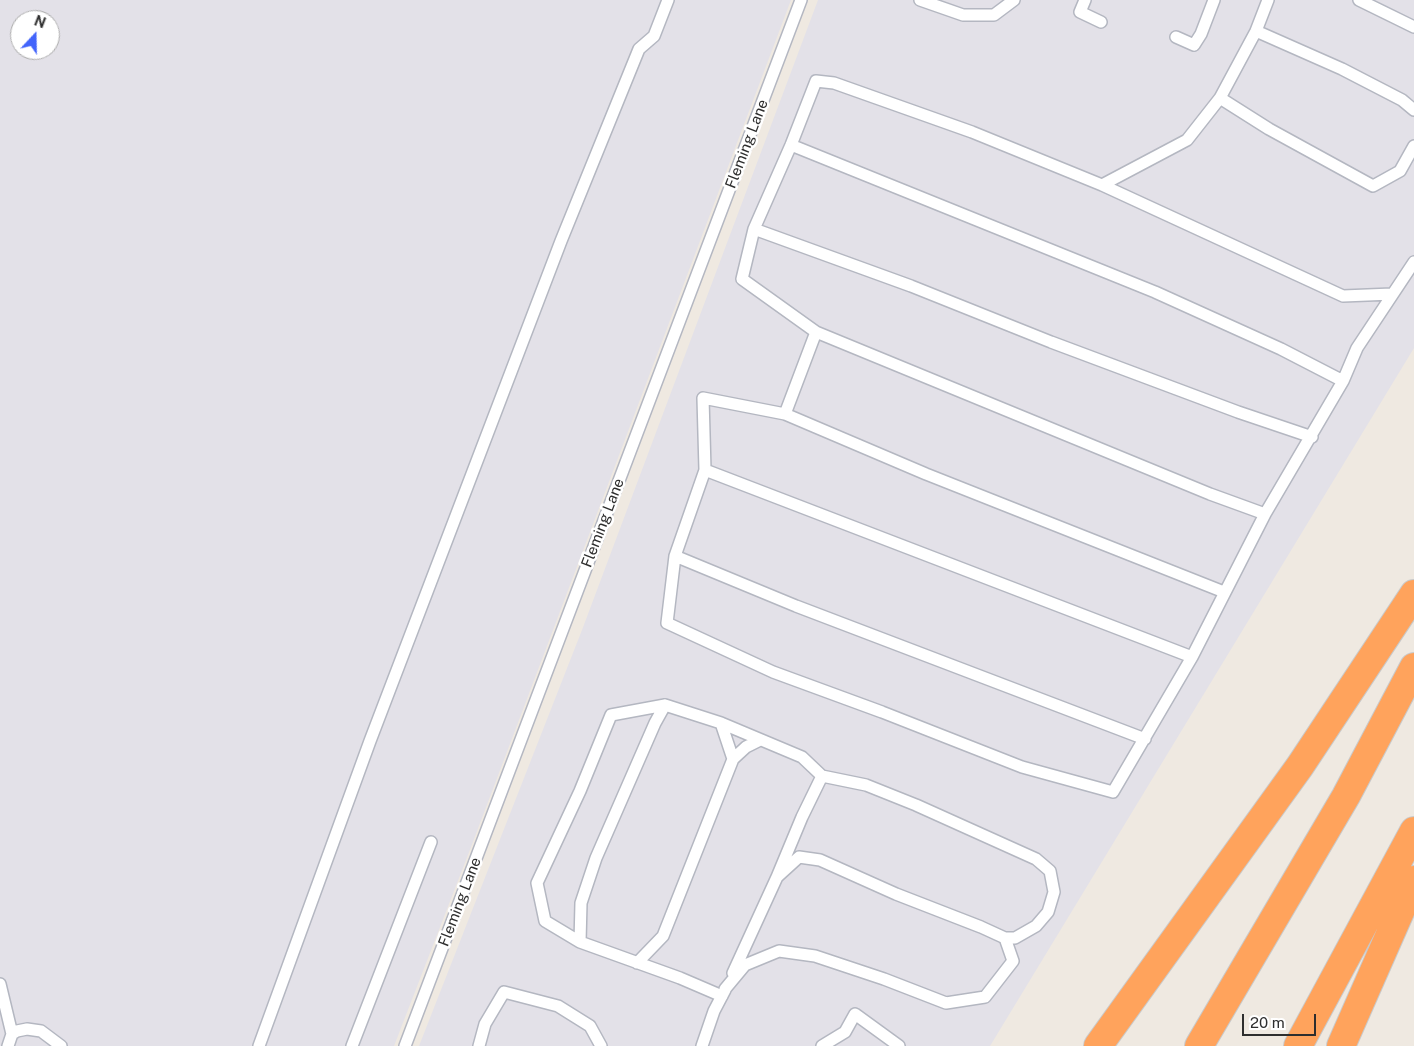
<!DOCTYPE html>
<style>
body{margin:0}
#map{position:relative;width:1414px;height:1046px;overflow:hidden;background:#efe9e1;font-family:"Public Sans",sans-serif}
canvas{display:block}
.north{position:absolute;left:10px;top:10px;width:50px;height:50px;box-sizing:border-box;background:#fff;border:1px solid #ababab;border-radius:50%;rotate:21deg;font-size:14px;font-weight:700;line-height:20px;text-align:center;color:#2e2e2e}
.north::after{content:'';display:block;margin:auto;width:18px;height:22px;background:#4264fb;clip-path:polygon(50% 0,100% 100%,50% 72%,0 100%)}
.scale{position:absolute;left:1242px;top:1014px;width:74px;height:22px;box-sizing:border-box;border:2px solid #2e2e2e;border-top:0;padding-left:6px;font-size:15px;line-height:18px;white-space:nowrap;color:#2e2e2e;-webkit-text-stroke:4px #fff;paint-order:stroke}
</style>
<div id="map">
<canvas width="1414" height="1046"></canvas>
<div class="north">N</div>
<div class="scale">20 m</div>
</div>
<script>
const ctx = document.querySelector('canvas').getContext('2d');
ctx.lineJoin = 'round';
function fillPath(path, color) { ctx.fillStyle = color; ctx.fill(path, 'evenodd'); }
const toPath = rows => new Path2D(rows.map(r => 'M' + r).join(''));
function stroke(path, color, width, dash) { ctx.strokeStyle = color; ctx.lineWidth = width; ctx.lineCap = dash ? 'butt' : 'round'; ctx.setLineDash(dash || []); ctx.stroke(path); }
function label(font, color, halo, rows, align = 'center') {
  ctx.font = font + ' "Public Sans",sans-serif'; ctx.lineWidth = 5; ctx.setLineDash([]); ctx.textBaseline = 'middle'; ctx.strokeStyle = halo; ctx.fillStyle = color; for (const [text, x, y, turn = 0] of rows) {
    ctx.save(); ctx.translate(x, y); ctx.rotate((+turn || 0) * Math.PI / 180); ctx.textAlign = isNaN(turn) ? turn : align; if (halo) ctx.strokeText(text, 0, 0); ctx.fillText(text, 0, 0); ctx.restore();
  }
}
fillPath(toPath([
 [0,0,791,0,471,847,394,1046,0,1046],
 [20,20,50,20,50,50,20,50],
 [818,0,1414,0,1414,348,990,1046,419,1046,582,630]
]), '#e3e1e8');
const service = toPath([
 [920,0,963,15,994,15,1014,0],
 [1085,0,1080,12,1101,22],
 [1268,0,1256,31,1220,98,1269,129,1373,186,1400,171,1414,146],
 [1359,0,1414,27],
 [1256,31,1342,69,1402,100,1414,110],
 [1176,37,1194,45,1201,34,1214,0],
 [791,145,1155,292,1281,349,1343,381],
 [1102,185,1187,140,1220,98],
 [754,229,911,286,1051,342,1238,412,1312,437],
 [1392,294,1343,296,1102,185,972,132,834,83,816,81,791,145,754,229,742,279,816,332,785,414,703,398,705,470,675,556,667,623,773,672,882,712,1022,767,1113,792,1192,657,1265,514,1343,381,1357,348,1414,262],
 [816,332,1210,494,1265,514],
 [785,414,926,474,1224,592],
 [705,470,1192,657],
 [675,556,796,606,1145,739],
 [733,759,746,747,760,740],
 [580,942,581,903,596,858,655,723,665,705],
 [637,963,663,936,733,759,721,723],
 [733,973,777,877,802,817,822,776],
 [0,984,12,1034,8,1046],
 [725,989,745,965,779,951,815,956,884,979,946,1003,985,997,1013,961,1005,938,981,927,896,894,820,860,799,857,777,877],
 [722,996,680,978,580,942,545,921,537,883,580,791,611,715,665,705,721,723,802,757,822,776,866,785,916,805,1036,859,1050,871,1054,892,1048,912,1036,926,1015,938,1005,938],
 [12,1034,17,1031,27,1029,41,1031,61,1046],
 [259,1046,370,741,561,241,639,49,654,36,668,0],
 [352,1046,431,842],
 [405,1046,801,0],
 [479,1046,485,1024,504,992,558,1006,590,1026,601,1046],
 [702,1046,714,1011,725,990],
 [822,1046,845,1032,855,1014,899,1046]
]);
const motorway = toPath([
 [1098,1046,1300,766,1414,594],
 [1199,1046,1346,796,1414,667],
 [1298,1046,1414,831],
 [1341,1046,1414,880]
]);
stroke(service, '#b4b7c1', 14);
stroke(motorway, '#c9c9c9', 30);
stroke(service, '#fff', 11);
stroke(motorway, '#ffa35c', 28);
label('15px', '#2e2e2e', '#fff', [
 ["Fleming Lane",747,144,-69],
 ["Fleming Lane",603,523,-69],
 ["Fleming Lane",460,902,-69]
]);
</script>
